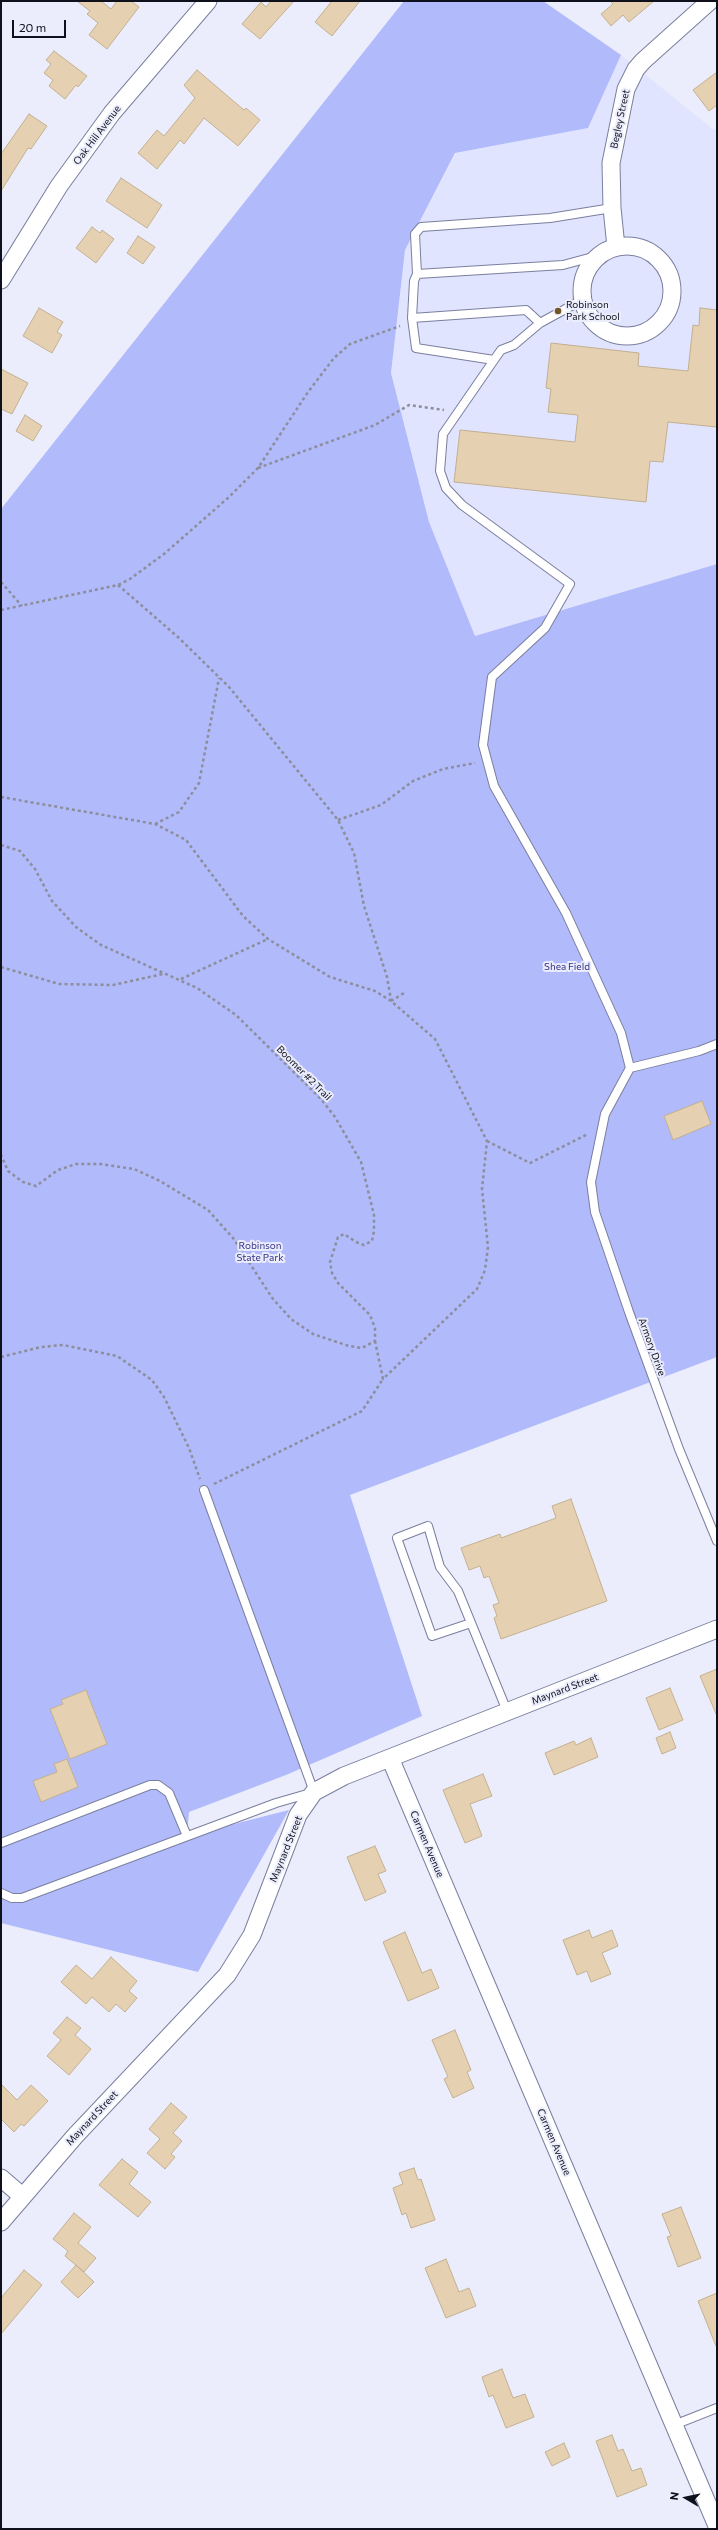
<!DOCTYPE html>
<style>
body{margin:0}
#map{position:relative;width:718px;height:2530px;overflow:hidden;background:#ebedfc;font-family:Commissioner,sans-serif}
canvas{display:block}
.frame{position:absolute;inset:0;border:2px solid #0e101b;pointer-events:none}
.north{position:absolute;left:666px;top:2478px;width:40px;height:40px;-webkit-text-stroke:3px #ebedfc;paint-order:stroke;rotate:279deg;font-size:11px;font-weight:700;line-height:16px;text-align:center;color:#0e101b}
.north::after{content:'';display:block;margin:auto;width:14px;height:18px;background:#0e101b;clip-path:polygon(50% 0,100% 100%,50% 72%,0 100%)}
.scale{position:absolute;left:12px;top:20px;width:54px;height:18px;box-sizing:border-box;border:2px solid #0e101b;border-top:0;padding-left:5px;font-size:12px;line-height:14px;white-space:nowrap;color:#0e101b;-webkit-text-stroke:3px #ebedfc;paint-order:stroke}
</style>
<div id="map">
<canvas width="718" height="2530"></canvas>
<div class="frame"></div>
<div class="north">N</div>
<div class="scale">20 m</div>
</div>
<script>
const ctx = document.querySelector('canvas').getContext('2d');
ctx.lineJoin = 'round';
function fillPath(path, color) { ctx.fillStyle = color; ctx.fill(path, 'evenodd'); }
const toPath = rows => new Path2D(rows.map(r => 'M' + r).join(''));
function stroke(path, color, width, dash) { ctx.strokeStyle = color; ctx.lineWidth = width; ctx.lineCap = dash ? 'butt' : 'round'; ctx.setLineDash(dash || []); ctx.stroke(path); }
function label(font, color, halo, rows, align = 'center') {
  ctx.font = font + ' Commissioner,sans-serif'; ctx.lineWidth = 4; ctx.setLineDash([]); ctx.textBaseline = 'middle'; ctx.strokeStyle = halo; ctx.fillStyle = color; for (const [text, x, y, turn = 0] of rows) {
    ctx.save(); ctx.translate(x, y); ctx.rotate((+turn || 0) * Math.PI / 180); ctx.textAlign = isNaN(turn) ? turn : align; if (halo) ctx.strokeText(text, 0, 0); ctx.fillText(text, 0, 0); ctx.restore();
  }
}
fillPath(toPath([
 [621,55,714,130,717,128,717,564,475,636,429,522,391,373,405,250,456,153,588,128]
]), '#e0e4fe');
fillPath(toPath([
 [404,1,543,1,621,55,588,128,455,153,405,250,391,373,429,522,475,636,717,564,717,1357,350,1495,422,1716,286,1775,189,1812,187,1836,289,1810,198,1972,1,1923,1,509]
]), '#b1bafa');
const building = toPath([
 [77,1,101,1,111,9,117,1,131,1,139,7,107,49,89,35,98,23,87,14,90,11,77,1],
 [271,1,294,1,260,39,242,24,261,2,266,7,271,1],
 [332,1,360,1,332,36,315,22,332,1],
 [610,1,654,1,629,22,623,15,611,26,601,14,613,4,610,1],
 [54,51,87,76,78,87,76,85,65,99,49,86,53,80,44,73,51,64,46,60,54,51],
 [197,70,244,110,246,108,260,120,238,146,204,118,184,144,180,140,157,169,138,153,157,130,164,136,195,98,184,85,197,70],
 [717,72,717,105,709,111,693,90,717,72],
 [29,114,47,126,31,149,28,148,1,191,1,154,29,114],
 [121,178,162,205,147,228,106,201,121,178],
 [92,227,100,233,102,230,114,239,96,263,76,248,92,227],
 [138,236,155,247,143,264,127,253,138,236],
 [39,308,63,322,57,332,62,335,52,353,23,336,39,308],
 [700,308,717,310,717,427,668,422,663,462,650,461,646,502,454,482,460,430,575,442,578,415,548,412,551,389,546,388,551,343,639,353,638,366,688,371,693,325,699,326,700,308],
 [1,369,28,383,12,414,1,409,1,369],
 [25,415,42,426,33,441,16,431,25,415],
 [702,1101,711,1124,673,1140,664,1116,702,1101],
 [571,1499,607,1601,501,1639,494,1618,497,1616,493,1605,499,1603,489,1576,484,1578,480,1566,469,1570,461,1548,500,1534,501,1538,556,1518,552,1506,571,1499],
 [717,1669,717,1716,700,1676,717,1669],
 [670,1688,683,1720,659,1730,646,1698,670,1688],
 [86,1690,107,1744,70,1759,50,1709,63,1704,61,1700,86,1690],
 [670,1732,676,1748,662,1754,656,1738,670,1732],
 [591,1738,598,1757,554,1775,545,1753,574,1741,576,1745,591,1738],
 [67,1759,78,1787,41,1802,33,1781,57,1772,54,1764,67,1759],
 [483,1774,492,1796,470,1804,482,1836,465,1843,443,1790,483,1774],
 [375,1846,386,1871,378,1874,386,1892,365,1901,347,1857,375,1846],
 [589,1930,592,1938,612,1930,618,1946,602,1953,611,1974,591,1982,587,1971,577,1975,563,1940,589,1930],
 [405,1932,422,1973,431,1969,439,1988,408,2001,383,1942,405,1932],
 [111,1957,137,1981,129,1991,137,1998,125,2012,116,2004,109,2012,92,1997,86,2004,61,1982,76,1965,92,1979,111,1957],
 [67,2017,81,2028,75,2035,91,2049,69,2075,47,2056,61,2040,53,2033,67,2017],
 [455,2030,471,2070,467,2072,474,2088,453,2098,444,2079,448,2077,432,2040,455,2030],
 [1,2084,17,2100,31,2085,48,2101,24,2126,21,2124,14,2132,1,2119,1,2084],
 [171,2103,187,2117,173,2133,182,2141,171,2154,175,2157,165,2169,147,2153,160,2139,149,2129,171,2103],
 [122,2159,138,2172,129,2184,151,2202,138,2217,99,2185,122,2159],
 [414,2168,418,2180,421,2179,435,2220,411,2228,406,2213,402,2215,393,2188,403,2184,399,2173,414,2168],
 [681,2207,701,2258,678,2267,667,2237,671,2236,662,2214,681,2207],
 [74,2213,91,2227,78,2243,96,2258,84,2272,65,2256,68,2251,53,2239,74,2213],
 [446,2259,459,2292,469,2288,476,2306,446,2318,425,2268,446,2259],
 [76,2265,94,2282,78,2298,61,2282,76,2265],
 [24,2270,42,2285,1,2334,1,2298,24,2270],
 [717,2293,717,2346,716,2346,698,2301,717,2293],
 [502,2369,513,2398,525,2394,534,2417,506,2428,493,2395,489,2397,482,2377,502,2369],
 [612,2435,618,2451,623,2449,632,2471,641,2468,647,2485,617,2497,596,2441,612,2435],
 [564,2443,570,2457,552,2466,545,2452,564,2443]
]);
fillPath(building, '#e5d1b1');
stroke(building, '#c3b090', 1);
const service = toPath([
 [417,274,415,234,421,227,550,218,612,208],
 [582,300,540,323,514,345,501,350,494,360,416,348,412,318,414,281,417,274,563,265,600,255],
 [412,318,526,310,540,323],
 [494,360,443,434,440,471,446,488,462,505,570,584,545,628,492,677,483,745,494,786,566,913,621,1033,630,1068,605,1114,591,1182,595,1212,629,1312,679,1449,717,1541],
 [630,1068,699,1051,717,1044],
 [471,1623,432,1636,397,1538,428,1526,440,1567,458,1591,507,1711],
 [1,1843,150,1785,158,1785,169,1793,187,1836],
 [1,1893,12,1898,22,1898,276,1803,314,1792,204,1490],
 [674,2425,717,2408]
]);
const minor = toPath([
 '582 291a45 45 0 1 1 90 0a45 45 0 1 1-90 0Z',
 [616,247,612,208,611,163,626,89,636,69,643,61,710,1],
 [1,280,59,186,112,113,208,1],
 [390,1758,717,2526],
 [1,2178,22,2196],
 [1,2222,75,2136,227,1975,252,1935,298,1815,314,1792,344,1776,717,1629]
]);
stroke(service, '#7a7f9e', 10);
stroke(minor, '#7a7f9e', 19);
stroke(toPath([
 [258,468,375,425,409,405,444,410],
 [1,582,22,606],
 [118,585,179,638,229,687,338,820,354,853,364,906,387,977,391,1000],
 [1,610,118,585,130,579,164,554,229,497,258,468,308,392,334,358,350,344,400,326],
 [1,797,155,824,186,840,243,916,268,939,330,977,375,991,391,1001,435,1039,487,1141,482,1189,488,1247,485,1270,477,1289,383,1379,375,1341],
 [338,820,381,805,413,781,443,769,475,763],
 [155,824,179,812,199,783,219,678],
 [1,845,20,851,35,869,52,901,76,927,101,945,197,988,236,1015,321,1099,335,1117,361,1162,374,1215,374,1231,372,1241,364,1245,356,1242,344,1234,338,1237,330,1262,332,1273,338,1283,370,1315,375,1328,375,1341,362,1348,349,1346,313,1334,291,1319,273,1299,233,1238,208,1210,160,1181,134,1169,100,1164,76,1164,58,1170,36,1186,23,1182,8,1171,1,1155],
 [1,967,59,984,113,985,163,974],
 [181,979,268,939],
 [391,1001,404,993],
 [487,1141,530,1163,588,1134],
 [1,1357,41,1347,63,1345,117,1356,152,1380,164,1397,189,1448,200,1479],
 [214,1484,362,1411,383,1379]
]), '#8c8e9c', 2.5, [3, 3]);
stroke(service, '#fff', 8);
stroke(minor, '#fff', 17);
for (const [x, y, r, color] of [
 [558,311,4,"#715728"]
]) { const dot = new Path2D(); dot.arc(x, y, r, 0, 2 * Math.PI); ctx.fillStyle = color; ctx.fill(dot); stroke(dot, '#ebedfc', 1.5); }
label('10px', '#0e101b', '#ebedfc', [
 ["Begley Street",620,119,-78],
 ["Oak Hill Avenue",97,135,-53],
 ["Boomer #2 Trail",304,1073,45],
 ["Armory Drive",652,1347,70],
 ["Maynard Street",565,1689,-21],
 ["Carmen Avenue",427,1844,67],
 ["Maynard Street",286,1849,-68],
 ["Maynard Street",92,2118,-47],
 ["Carmen Avenue",554,2142,67]
]);
label('10px', '#0e101b', '#ebedfc', [
 ["Robinson",566,305],
 ["Park School",566,317]
], 'left');
label('10px', '#333284', '#ebedfc', [
 ["Shea Field",567,967],
 ["Robinson",260,1246],
 ["State Park",260,1258]
]);
</script>
